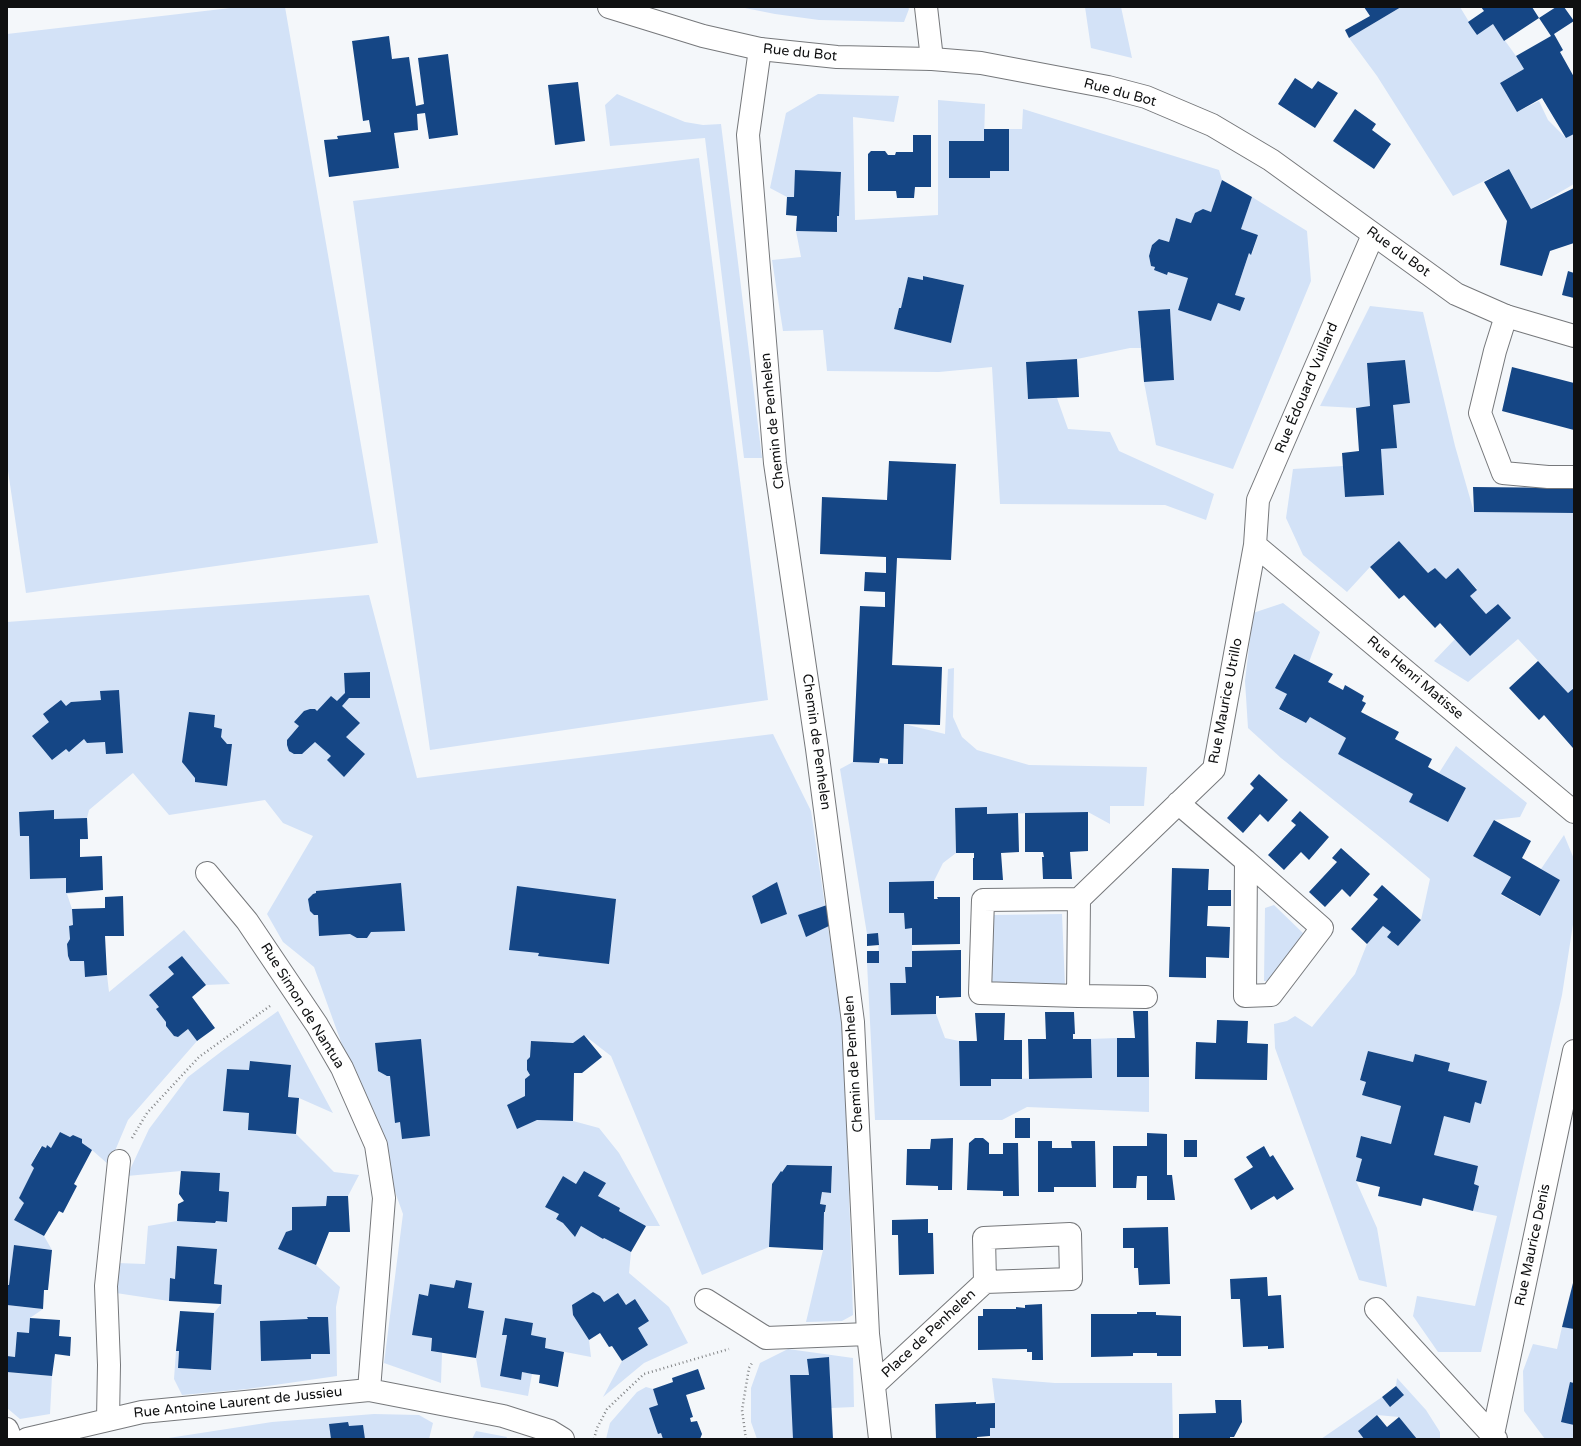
<!DOCTYPE html>
<meta charset="utf-8">
<style>
body{margin:0}
#map{position:relative;width:1581px;height:1446px;overflow:hidden;background:#f4f7fa;font-family:"Varela Round",sans-serif}
canvas{display:block}
.frame{position:absolute;inset:0;border:8px solid #0f1011;pointer-events:none}
</style>
<div id="map">
<canvas width="1581" height="1446"></canvas>
<div class="frame"></div>
</div>
<script>
const ctx = document.querySelector('canvas').getContext('2d');
ctx.lineJoin = 'round';
function fillPath(path, color) { ctx.fillStyle = color; ctx.fill(path, 'evenodd'); }
const toPath = rows => new Path2D(rows.map(r => 'M' + r).join(''));
function stroke(path, color, width, dash) { ctx.strokeStyle = color; ctx.lineWidth = width; ctx.lineCap = dash ? 'butt' : 'round'; ctx.setLineDash(dash || []); ctx.stroke(path); }
function label(font, color, halo, rows, align = 'center') {
  ctx.font = font + ' "Varela Round",sans-serif'; ctx.lineWidth = 4; ctx.setLineDash([]); ctx.textBaseline = 'middle'; ctx.strokeStyle = halo; ctx.fillStyle = color; for (const [text, x, y, turn = 0] of rows) {
    ctx.save(); ctx.translate(x, y); ctx.rotate((+turn || 0) * Math.PI / 180); ctx.textAlign = isNaN(turn) ? turn : align; if (halo) ctx.strokeText(text, 0, 0); ctx.fillText(text, 0, 0); ctx.restore();
  }
}
fillPath(toPath([
 [239,7,285,7,378,543,26,593,7,464,7,34],
 [740,7,908,7,909,9,904,22,819,20,775,14],
 [1085,7,1121,7,1132,58,1091,48],
 [1401,7,1460,7,1477,35,1493,24,1516,56,1524,69,1500,83,1517,112,1539,101,1548,120,1566,138,1574,134,1574,184,1531,209,1509,169,1453,196,1377,76,1349,38],
 [617,94,685,122,703,125,721,124,762,458,744,458,705,138,610,146,605,105],
 [818,94,899,96,894,122,853,117,855,220,938,215,938,100,985,104,984,141,949,141,950,178,990,178,990,171,1009,171,1009,129,1022,129,1023,109,1219,170,1222,180,1211,212,1191,223,1176,218,1169,242,1159,239,1152,245,1149,256,1151,266,1155,267,1154,270,1167,275,1168,272,1188,278,1178,310,1211,321,1218,303,1240,311,1245,299,1235,295,1249,253,1252,254,1258,235,1241,229,1252,197,1307,231,1311,281,1233,469,1156,445,1144,382,1174,380,1170,309,1138,311,1141,348,1130,348,1077,359,1026,362,1028,399,1057,398,1068,429,1110,432,1119,451,1214,494,1206,520,1165,505,1000,504,992,367,939,372,827,371,823,330,783,331,772,260,801,257,796,231,837,232,837,216,839,216,841,172,794,197,787,197,770,188,786,113],
 [924,276,964,285,951,343,894,329,899,308,901,308,908,277,923,280],
 [699,158,768,700,430,750,353,201],
 [1370,306,1423,312,1455,446,1474,512,1574,513,1574,688,1568,693,1518,639,1468,682,1434,661,1455,639,1470,656,1510,618,1498,604,1486,614,1470,596,1477,589,1458,569,1446,579,1435,568,1428,573,1399,541,1370,567,1347,592,1303,555,1286,518,1293,469,1343,466,1345,497,1384,495,1381,449,1397,448,1393,405,1410,403,1405,360,1367,363,1370,406,1356,408,1320,406],
 [369,595,417,778,773,734,811,811,844,1034,853,1315,842,1321,806,1322,823,1250,824,1212,826,1212,826,1205,820,1204,822,1192,831,1193,832,1166,787,1165,772,1184,769,1247,702,1275,611,1056,584,1035,573,1043,531,1041,530,1057,527,1060,527,1070,530,1075,525,1079,525,1096,507,1105,518,1128,537,1120,573,1121,599,1128,619,1153,660,1226,646,1226,619,1211,620,1208,598,1196,605,1183,584,1171,576,1184,563,1176,545,1207,559,1214,556,1219,563,1223,575,1237,581,1226,603,1239,604,1238,631,1252,629,1273,669,1307,688,1343,644,1363,603,1397,622,1361,648,1345,638,1328,649,1321,626,1305,618,1293,604,1302,593,1292,572,1306,573,1315,589,1340,591,1357,545,1348,546,1338,531,1335,533,1323,505,1318,502,1334,507,1335,500,1376,520,1380,522,1372,532,1374,528,1396,481,1387,476,1358,484,1312,468,1308,472,1283,456,1280,454,1288,430,1284,428,1296,419,1295,412,1335,432,1338,431,1351,442,1353,441,1383,384,1363,403,1214,314,967,283,942,267,914,313,836,283,823,265,800,169,815,133,773,89,810,87,818,88,839,80,840,80,857,102,856,103,890,67,894,72,909,73,925,69,926,70,939,67,944,68,956,70,961,84,961,85,977,107,975,109,992,184,930,230,984,206,985,182,956,168,967,174,974,149,995,159,1007,166,1022,166,1026,174,1036,178,1037,188,1029,197,1041,128,1120,109,1165,92,1150,82,1143,81,1139,73,1135,70,1137,60,1132,51,1148,47,1145,46,1148,41,1146,31,1165,34,1168,19,1198,24,1203,14,1220,44,1236,52,1250,14,1245,9,1285,7,1287,7,622],
 [1283,603,1320,632,1309,662,1293,654,1276,688,1287,694,1279,710,1306,723,1310,717,1346,738,1338,754,1413,794,1410,802,1448,822,1466,788,1439,773,1456,746,1527,803,1520,817,1494,820,1473,856,1511,877,1501,895,1539,916,1560,880,1541,869,1564,835,1574,859,1574,918,1562,995,1481,1352,1438,1352,1413,1316,1417,1296,1475,1306,1497,1216,1473,1211,1479,1186,1474,1184,1478,1166,1434,1155,1444,1116,1470,1123,1475,1102,1480,1103,1448,1071,1450,1063,1415,1054,1413,1062,1368,1051,1360,1080,1366,1082,1362,1095,1401,1106,1391,1144,1362,1136,1356,1157,1362,1159,1356,1181,1377,1228,1387,1287,1359,1280,1275,1048,1274,1024,1287,1021,1295,1016,1312,1027,1355,974,1367,944,1383,926,1391,932,1387,937,1398,946,1421,920,1430,879,1385,841,1281,758,1248,728,1245,681,1253,613],
 [954,668,953,717,962,737,977,750,1029,765,1147,767,1144,806,1110,806,1110,824,1088,812,987,814,955,808,956,853,943,863,934,881,889,882,889,913,904,913,905,928,912,928,912,967,905,967,906,983,890,983,891,1015,936,1014,945,1038,959,1041,960,1086,991,1086,991,1079,1092,1078,1091,1039,1117,1038,1117,1077,1149,1077,1149,1112,1027,1107,1002,1120,875,1120,867,963,879,963,878,934,867,934,840,769,853,762,903,764,904,724,945,734,948,669],
 [1274,905,1307,937,1273,982,1264,981,1265,908],
 [1062,914,1065,986,992,985,993,915],
 [278,1011,333,1113,299,1098,288,1097,291,1065,250,1061,249,1070,227,1069,223,1111,249,1113,248,1130,296,1134,334,1172,359,1175,348,1196,327,1196,326,1206,292,1207,292,1230,279,1249,316,1265,340,1287,336,1307,337,1376,247,1389,182,1395,174,1379,176,1351,179,1351,178,1368,211,1370,214,1313,221,1304,222,1285,214,1284,217,1249,177,1246,175,1279,170,1278,169,1301,116,1293,117,1263,145,1264,148,1226,177,1221,229,1192,219,1191,219,1173,181,1171,127,1176,149,1129,188,1077,222,1051],
 [7,1305,43,1309,30,1318,29,1333,15,1357,7,1356],
 [1562,1327,1574,1329,1574,1383,1570,1382,1561,1421,1574,1425,1574,1439,1545,1439,1524,1411,1523,1371,1533,1344,1557,1349],
 [788,1349,853,1358,854,1407,831,1408,829,1358,808,1359,809,1375,793,1439,757,1439,751,1422,751,1388,760,1363],
 [7,1372,52,1376,50,1414,20,1419,7,1408],
 [992,1378,1055,1383,1172,1383,1173,1439,990,1439,990,1428,995,1428,995,1403],
 [1397,1378,1426,1410,1440,1432,1440,1439,1417,1439,1399,1417,1377,1415,1358,1431,1364,1439,1321,1439,1382,1397,1390,1406,1403,1395,1396,1386],
 [646,1387,653,1389,658,1405,658,1434,661,1433,663,1439,606,1439,610,1423,637,1392],
 [374,1414,419,1415,433,1423,429,1439,162,1439,272,1422],
 [476,1431,507,1437,506,1439,472,1439]
]), '#d3e2f7');
fillPath(toPath([
 [1364,7,1401,7,1349,38,1345,30,1370,16],
 [1481,7,1532,7,1539,18,1504,41,1493,24,1477,35,1472,28,1468,22,1484,11],
 [1556,7,1564,7,1574,21,1554,34,1563,50,1560,52,1574,77,1574,134,1566,138,1542,98,1517,112,1500,83,1524,69,1516,56,1551,36,1539,18],
 [389,36,392,59,409,57,416,106,424,104,418,58,448,54,458,135,429,139,425,113,417,114,418,130,394,133,399,168,329,177,324,140,338,139,337,136,371,132,369,120,363,121,352,41],
 [1295,78,1312,89,1318,81,1338,93,1315,128,1278,104],
 [578,82,585,141,555,145,548,85],
 [1355,109,1376,124,1372,130,1391,144,1374,169,1333,141],
 [984,129,1009,129,1009,171,990,171,990,178,949,178,949,141,984,141],
 [913,135,931,135,931,187,915,187,914,198,897,198,896,191,868,191,868,154,871,151,885,151,888,155,895,155,896,152,913,152],
 [1509,169,1531,209,1574,188,1574,243,1550,251,1542,276,1500,265,1507,221,1484,182],
 [795,170,841,172,839,216,837,216,837,232,796,231,797,216,786,215,787,197,794,197],
 [1222,180,1252,197,1241,229,1258,235,1251,255,1249,253,1235,295,1245,298,1240,311,1218,303,1211,321,1178,310,1188,278,1168,272,1167,275,1154,270,1155,267,1151,266,1149,256,1152,245,1159,239,1169,242,1176,218,1191,223,1195,213,1203,209,1211,212],
 [1568,271,1574,273,1574,298,1562,295],
 [923,276,964,285,951,343,894,329,899,308,901,308,908,277,923,280],
 [1170,309,1174,380,1144,382,1138,311],
 [1077,359,1079,397,1028,399,1026,362],
 [1405,360,1410,403,1393,405,1397,448,1381,449,1384,495,1345,497,1342,453,1359,451,1356,408,1370,406,1367,363],
 [1512,367,1574,383,1574,430,1502,411],
 [889,461,956,464,951,560,897,558,892,665,942,667,940,725,904,724,903,764,888,764,888,759,880,758,879,763,853,762,860,606,885,607,885,592,864,591,865,572,886,573,886,557,820,554,822,497,887,500],
 [1473,487,1574,488,1574,513,1474,512],
 [1399,541,1428,573,1435,568,1446,579,1458,568,1477,590,1470,596,1486,614,1498,604,1511,618,1470,656,1440,623,1435,628,1404,595,1399,599,1370,567],
 [1294,654,1333,674,1328,682,1343,690,1345,685,1364,696,1362,701,1366,703,1361,712,1399,732,1395,739,1432,759,1428,767,1466,788,1448,822,1409,802,1413,794,1338,754,1346,738,1310,717,1306,723,1279,709,1287,694,1275,688],
 [1538,661,1568,693,1574,688,1573,748,1544,715,1539,720,1509,688],
 [370,672,370,698,349,698,342,706,360,723,346,737,365,754,344,777,327,760,331,756,315,742,302,754,294,754,289,751,287,745,287,740,299,726,294,722,304,711,310,709,315,709,317,711,331,696,337,701,345,693,344,673],
 [119,690,123,753,106,754,105,742,87,743,84,739,69,752,66,749,52,760,32,736,49,722,43,714,61,700,66,706,71,702,101,700,100,691],
 [189,712,215,715,214,727,222,729,221,737,227,744,232,744,227,786,195,782,195,778,182,762],
 [1259,774,1288,800,1268,822,1260,814,1243,833,1227,818,1254,788,1250,784],
 [987,807,987,814,1018,813,1019,852,1001,853,1003,880,973,880,973,858,974,858,974,853,956,853,955,808],
 [54,810,54,819,87,818,88,839,80,839,80,857,102,856,103,890,66,893,66,878,30,879,29,836,20,836,19,812],
 [1300,811,1329,837,1309,860,1301,852,1284,870,1268,855,1296,825,1291,821],
 [1088,812,1088,851,1070,852,1072,879,1043,879,1042,857,1044,857,1043,852,1025,852,1025,813],
 [1494,820,1531,841,1522,858,1560,880,1540,916,1501,894,1511,877,1473,856],
 [1341,848,1370,874,1350,897,1342,889,1325,907,1309,892,1337,862,1332,858],
 [1172,868,1209,869,1208,890,1231,890,1231,906,1208,906,1207,926,1230,927,1229,958,1206,957,1206,978,1169,977],
 [934,881,934,899,938,899,937,897,960,897,960,944,912,945,912,928,905,929,904,913,889,913,889,882],
 [777,882,787,914,761,924,752,896],
 [401,883,405,931,371,932,367,938,357,938,350,934,319,936,318,915,314,915,310,911,308,899,313,894,316,893,316,891],
 [1382,885,1421,920,1398,946,1387,937,1391,932,1383,926,1367,944,1351,929,1378,899,1373,895],
 [517,886,616,899,609,964,538,956,539,953,509,950],
 [123,896,124,936,105,936,107,975,85,977,84,961,70,961,68,956,67,944,70,939,69,926,73,925,72,909,105,908,105,897],
 [827,905,831,925,806,937,798,915],
 [878,933,879,945,867,946,867,934],
 [961,950,961,997,939,998,939,996,936,996,936,1014,891,1015,890,983,906,983,905,967,912,967,912,951],
 [867,951,879,951,879,963,867,963],
 [182,956,206,985,192,997,215,1028,197,1041,188,1029,178,1037,174,1036,166,1026,166,1022,156,1009,159,1007,149,995,174,974,168,967],
 [1133,1011,1148,1011,1149,1077,1117,1077,1117,1038,1135,1038],
 [1045,1012,1074,1012,1075,1034,1073,1034,1073,1039,1091,1039,1092,1078,1029,1079,1028,1039,1046,1039],
 [975,1013,1005,1013,1004,1040,1022,1040,1022,1079,991,1079,991,1086,960,1086,959,1041,977,1041],
 [1217,1020,1248,1021,1247,1043,1268,1044,1267,1080,1195,1079,1196,1042,1216,1043],
 [584,1035,602,1057,582,1073,574,1073,573,1121,537,1120,517,1129,507,1105,525,1096,525,1079,530,1075,527,1070,527,1060,530,1057,531,1041,573,1043],
 [421,1039,430,1136,402,1139,400,1122,395,1123,390,1076,387,1076,378,1071,375,1043],
 [1368,1051,1413,1062,1415,1054,1450,1063,1448,1071,1487,1081,1481,1104,1475,1102,1470,1123,1444,1116,1434,1155,1478,1166,1474,1184,1479,1186,1473,1211,1423,1198,1421,1206,1400,1201,1378,1196,1380,1187,1356,1181,1362,1159,1356,1157,1361,1136,1391,1144,1401,1106,1362,1095,1366,1082,1360,1080],
 [250,1061,291,1065,288,1097,299,1098,296,1134,248,1130,249,1113,223,1111,227,1069,249,1070],
 [1015,1118,1030,1118,1030,1138,1015,1138],
 [60,1132,70,1137,73,1135,82,1139,82,1143,92,1150,74,1184,77,1186,63,1213,59,1211,44,1236,14,1220,24,1203,19,1198,34,1168,31,1165,42,1146,46,1148,47,1145,51,1148],
 [1147,1133,1167,1134,1167,1175,1172,1175,1175,1200,1147,1200,1147,1176,1137,1176,1136,1188,1113,1188,1113,1146,1147,1146],
 [953,1138,952,1190,938,1190,938,1186,906,1185,907,1149,930,1149,931,1139],
 [975,1138,983,1138,989,1143,989,1154,1003,1154,1003,1143,1018,1143,1019,1196,1003,1196,1003,1191,967,1190,969,1143],
 [1184,1140,1197,1140,1197,1157,1184,1157],
 [1038,1141,1052,1141,1052,1148,1072,1148,1071,1141,1095,1141,1096,1187,1054,1187,1054,1192,1038,1192],
 [1264,1146,1270,1157,1273,1155,1294,1189,1277,1200,1274,1196,1251,1210,1234,1179,1253,1167,1246,1157],
 [787,1165,832,1166,831,1193,822,1192,820,1204,826,1205,825,1212,824,1212,823,1250,769,1247,772,1184,781,1171,782,1172],
 [181,1171,220,1173,219,1191,229,1192,227,1222,216,1221,215,1223,177,1221,178,1204,184,1201,179,1194],
 [584,1171,606,1183,598,1196,620,1208,619,1211,646,1226,631,1252,604,1238,603,1239,581,1226,575,1237,563,1223,556,1219,559,1214,545,1207,563,1176,576,1184],
 [327,1196,348,1196,350,1232,329,1232,316,1265,278,1249,286,1232,292,1230,292,1207,326,1206],
 [928,1219,928,1233,933,1233,934,1274,899,1275,898,1235,892,1235,892,1220],
 [1168,1227,1170,1284,1139,1285,1138,1268,1134,1268,1134,1248,1123,1248,1123,1228],
 [14,1245,52,1250,48,1290,44,1290,43,1309,7,1305,7,1285,9,1285],
 [177,1246,217,1249,214,1284,222,1285,221,1304,169,1301,170,1278,175,1279],
 [1267,1277,1268,1296,1281,1295,1284,1348,1268,1349,1268,1346,1243,1347,1240,1299,1231,1299,1230,1279],
 [456,1280,472,1283,468,1308,484,1311,476,1358,431,1351,432,1338,412,1335,419,1294,428,1296,430,1284,454,1288],
 [1573,1283,1574,1283,1574,1329,1562,1327],
 [593,1292,600,1296,604,1302,618,1293,626,1305,635,1299,649,1321,638,1328,648,1345,622,1361,612,1346,609,1347,600,1333,589,1340,573,1315,572,1305],
 [1042,1304,1043,1360,1032,1360,1032,1352,1027,1352,1027,1349,978,1350,978,1316,983,1316,983,1309,1016,1309,1016,1307,1025,1308,1025,1305],
 [180,1311,214,1313,211,1370,178,1368,179,1351,176,1351],
 [1137,1312,1156,1312,1156,1315,1181,1316,1181,1356,1157,1356,1157,1353,1133,1353,1133,1356,1091,1357,1091,1314,1137,1314],
 [307,1317,328,1317,330,1354,311,1354,311,1359,261,1361,260,1321,308,1319],
 [30,1318,60,1320,59,1336,71,1337,70,1356,55,1354,52,1376,7,1372,7,1356,15,1357,17,1332,29,1333],
 [505,1318,533,1323,531,1335,546,1338,545,1348,564,1352,558,1387,539,1383,540,1375,532,1374,522,1372,521,1380,500,1376,507,1335,502,1335],
 [829,1357,833,1439,793,1439,790,1375,809,1375,807,1359],
 [698,1369,705,1389,686,1395,693,1417,690,1418,691,1422,697,1421,702,1434,700,1439,663,1439,661,1433,658,1434,649,1408,658,1405,653,1389,673,1382,672,1378],
 [1570,1382,1574,1383,1574,1425,1561,1422],
 [1396,1386,1404,1395,1390,1407,1382,1397],
 [1215,1400,1241,1400,1242,1422,1234,1437,1230,1437,1230,1439,1179,1439,1179,1414,1216,1413],
 [976,1402,976,1404,995,1403,995,1428,990,1428,990,1436,977,1437,977,1439,936,1439,935,1404],
 [1377,1415,1387,1427,1399,1417,1417,1439,1364,1439,1358,1431],
 [348,1422,349,1426,363,1425,365,1439,331,1439,329,1424]
]), '#154685');
const minor = toPath([
 [926,7,932,59],
 [760,49,748,135,775,463,817,749,853,1022,868,1334,880,1439],
 [1506,316,1495,351,1480,413,1503,473,1548,477,1574,477],
 [1255,545,1574,812],
 [1178,803,1246,861],
 [1246,861,1322,928,1271,995,1245,996,1246,861],
 [207,873,247,921,317,1025,342,1068,376,1145,384,1198,369,1390],
 [1079,899,1078,996,980,993,983,900,1079,899,1214,769,1255,545,1258,500,1373,235],
 [1078,996,1146,997],
 [706,1300,766,1338,868,1334],
 [1376,1309,1496,1439],
 [874,1385,985,1282,1071,1279,1070,1234,984,1238,985,1282],
 [108,1419,109,1365,106,1286,119,1161],
 [7,1429,11,1439],
 [27,1439,142,1412,369,1390,503,1416,550,1431,563,1439],
 [1492,1439,1574,1051]
]);
const tertiary = toPath([
 [609,7,703,36,760,49,837,57,932,59,981,63,1108,87,1146,97,1212,125,1271,160,1456,294,1506,316,1574,336]
]);
stroke(minor, '#76787b', 24);
stroke(tertiary, '#76787b', 24);
stroke(toPath([
 [132,1138,147,1113,199,1057,270,1006],
 [594,1439,597,1428,607,1409,644,1374,729,1349],
 [746,1439,742,1410,749,1368,752,1363]
]), '#828486', 2.5, [1, 3]);
stroke(minor, '#fff', 22);
stroke(tertiary, '#fff', 22);
label('14px', '#0f1011', '#fff', [
 ["Rue du Bot",800,53,6],
 ["Rue du Bot",1120,93,15],
 ["Rue du Bot",1398,252,36],
 ["Rue Édouard Vuillard",1307,388,-67],
 ["Chemin de Penhelen",773,421,-96],
 ["Rue Henri Matisse",1415,678,40],
 ["Rue Maurice Utrillo",1226,701,-79],
 ["Chemin de Penhelen",816,742,82],
 ["Rue Simon de Nantua",302,1006,58],
 ["Chemin de Penhelen",854,1064,-94],
 ["Rue Maurice Denis",1533,1245,-78],
 ["Place de Penhelen",929,1334,-43],
 ["Rue Antoine Laurent de Jussieu",238,1403,-6]
]);
</script>
